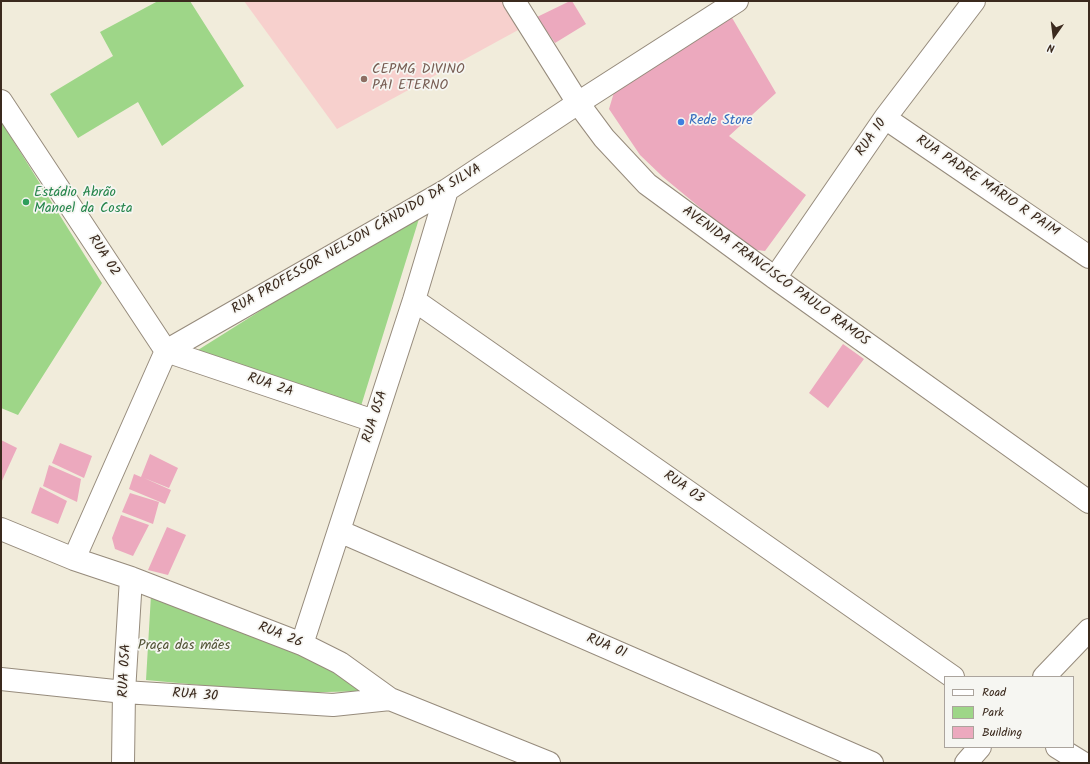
<!DOCTYPE html>
<meta charset="utf-8">
<style>
body{margin:0}
#map{position:relative;width:1090px;height:764px;overflow:hidden;background:#f1ecdb;font-family:Kalam,sans-serif}
canvas{display:block}
.frame{position:absolute;inset:0;border:2px solid #3b2a1e;pointer-events:none}
.legend{position:absolute;left:944px;top:676px;width:130px;height:72px;box-sizing:border-box;background:#f6f6f2;border:1px solid #aba49d;margin:0;padding:5px 7px;list-style:none;font-size:12px;color:#3b2a1e}
.legend li{display:flex;align-items:center;gap:8px;height:20px}
.legend b{width:20px;border:1px solid #aba49d}
.north{position:absolute;left:1034px;top:16px;width:40px;height:40px;-webkit-text-stroke:3px #f6f6f2;paint-order:stroke;rotate:194deg;font-size:11px;font-weight:700;line-height:16px;text-align:center;color:#3b2a1e}
.north::after{content:'';display:block;margin:auto;width:14px;height:18px;background:#3b2a1e;clip-path:polygon(50% 0,100% 100%,50% 72%,0 100%)}
</style>
<div id="map">
<canvas width="1090" height="764"></canvas>
<div class="frame"></div>
<ul class="legend">
<li><b style="height:5px;background:#fff"></b>Road</li>
<li><b style="height:11px;background:#9ed688"></b>Park</li>
<li><b style="height:11px;background:#eca9be"></b>Building</li>
</ul>
<div class="north">N</div>
</div>
<script>
const ctx = document.querySelector('canvas').getContext('2d');
ctx.lineJoin = 'round';
function fillPath(path, color) { ctx.fillStyle = color; ctx.fill(path, 'evenodd'); }
const toPath = rows => new Path2D(rows.map(r => 'M' + r).join(''));
function stroke(path, color, width, dash) { ctx.strokeStyle = color; ctx.lineWidth = width; ctx.lineCap = dash ? 'butt' : 'round'; ctx.setLineDash(dash || []); ctx.stroke(path); }
function label(font, color, halo, rows, align = 'center') {
  ctx.font = font + ' Kalam,sans-serif'; ctx.lineWidth = 3.5; ctx.setLineDash([]); ctx.textBaseline = 'middle'; ctx.strokeStyle = halo; ctx.fillStyle = color; for (const [text, x, y, turn = 0] of rows) {
    ctx.save(); ctx.translate(x, y); ctx.rotate((+turn || 0) * Math.PI / 180); ctx.textAlign = isNaN(turn) ? turn : align; if (halo) ctx.strokeText(text, 0, 0); ctx.fillText(text, 0, 0); ctx.restore();
  }
}
fillPath(toPath([
 [244,1,502,1,520,29,337,129]
]), '#f7d0cd');
fillPath(toPath([
 [158,1,190,1,244,86,162,146,138,102,78,138,50,94,113,56,100,32],
 [1,121,102,283,18,415,1,408],
 [422,209,361,406,203,359,198,350],
 [151,595,308,654,368,691,286,693,146,680]
]), '#9ed688');
fillPath(toPath([
 [570,1,572,1,586,24,555,43,537,17],
 [731,16,776,93,729,136,806,195,765,251,750,249,663,177,640,155,609,109,615,89],
 [843,344,864,359,828,408,809,393],
 [1,440,17,448,1,483],
 [60,443,92,456,84,478,52,463],
 [150,454,178,468,169,488,144,478,171,490,165,504,129,489,134,474,141,477],
 [49,465,81,479,77,502,43,486],
 [40,487,67,501,58,524,31,513],
 [130,493,159,502,153,524,122,512],
 [121,515,149,525,133,556,115,549,112,538],
 [167,527,186,535,168,575,148,570]
]), '#eca9be');
const minor = toPath([
 [514,1,578,103,604,138,647,184,775,278,1089,502],
 [1,101,166,351],
 [885,118,1089,257],
 [775,278,885,118,974,1],
 [414,300,953,677],
 [166,351,374,421],
 [1,529,74,559,131,578,302,644,340,663,390,699,549,763],
 [339,531,872,763],
 [74,559,166,351,447,190,578,103,737,1],
 [302,644,414,300,447,190],
 [1044,677,1089,630],
 [1,679,124,692,333,705,390,699],
 [1057,747,1083,763],
 [123,763,124,692,131,578],
 [966,763,980,747]
]);
stroke(minor, '#968b7c', 24);
stroke(minor, '#fff', 22);
for (const [x, y, r, color] of [
 [364,79,4,"#8d6e63"],
 [681,122,4,"#3f7fe0"],
 [26,202,4,"#2e9e5b"]
]) { const dot = new Path2D(); dot.arc(x, y, r, 0, 2 * Math.PI); ctx.fillStyle = color; ctx.fill(dot); stroke(dot, '#f6f6f2', 1.5); }
label('14px', '#785e54', '#f6f6f2', [
 ["CEPMG DIVINO",372,71],
 ["PAI ETERNO",372,87]
], 'left');
label('14px', '#366cbe', '#f6f6f2', [
 ["Rede Store",689,122]
], 'left');
label('14px', '#3b2a1e', '#f6f6f2', [
 ["RUA 10",872,138,-55],
 ["RUA PADRE MÁRIO R PAIM",987,187,34],
 ["RUA PROFESSOR NELSON CÂNDIDO DA SILVA",357,240,-30],
 ["RUA 02",103,256,57],
 ["AVENIDA FRANCISCO PAULO RAMOS",775,277,36],
 ["RUA 2A",270,386,19],
 ["RUA 05A",376,417,-72],
 ["RUA 03",683,488,35],
 ["RUA 26",280,636,22],
 ["RUA 01",606,647,23],
 ["RUA 05A",126,671,-87],
 ["RUA 30",195,696,4]
]);
label('14px', '#27864d', '#f6f6f2', [
 ["Estádio Abrão",34,194],
 ["Manoel da Costa",34,210]
], 'left');
label('14px', '#545538', '#f6f6f2', [
 ["Praça das mães",184,647]
]);
</script>
